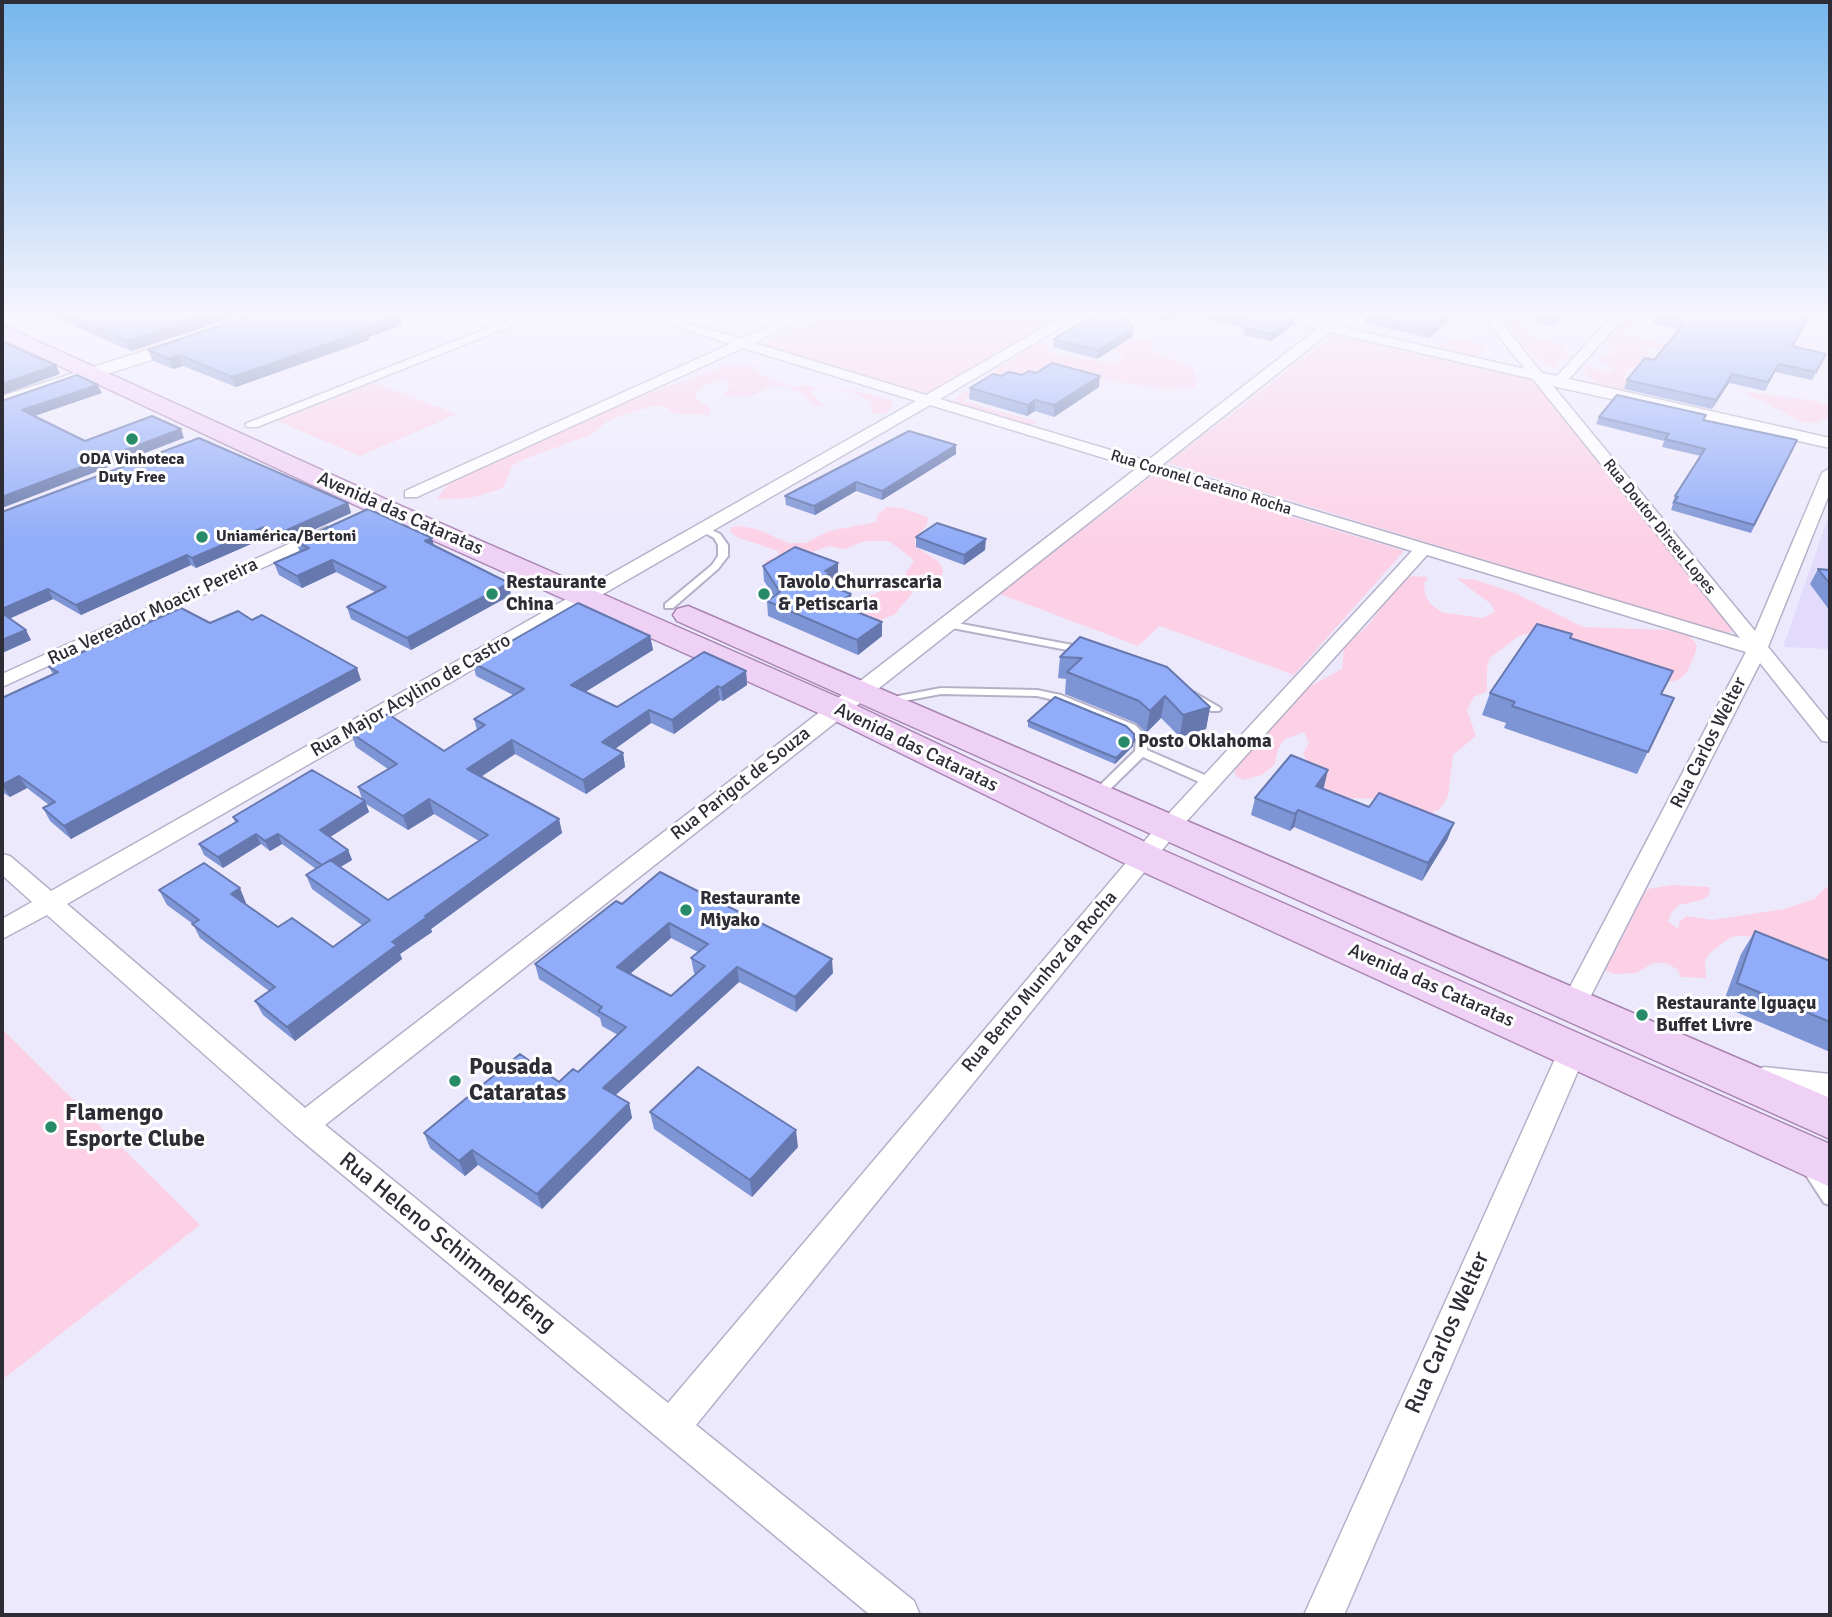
<!DOCTYPE html>
<meta charset="utf-8">
<style>
body{margin:0}
#map{position:relative;width:1832px;height:1617px;overflow:hidden;background:#ede9fd;font-family:Signika,sans-serif}
canvas{display:block}
.frame{position:absolute;inset:0;border:4px solid #2e2c35;pointer-events:none}
</style>
<div id="map">
<canvas width="1832" height="1617"></canvas>
<div class="frame"></div>
</div>
<script>
const ctx = document.querySelector('canvas').getContext('2d');
ctx.lineJoin = 'round';
function fillPath(path, color) { ctx.fillStyle = color; ctx.fill(path, 'evenodd'); }
const toPath = rows => new Path2D(rows.map(r => 'M' + r).join(''));
function stroke(path, color, width, dash) { ctx.strokeStyle = color; ctx.lineWidth = width; ctx.lineCap = dash ? 'butt' : 'round'; ctx.setLineDash(dash || []); ctx.stroke(path); }
function label(font, color, halo, rows, align = 'center') {
  ctx.font = font + ' Signika,sans-serif'; ctx.lineWidth = 6; ctx.setLineDash([]); ctx.textBaseline = 'middle'; ctx.strokeStyle = halo; ctx.fillStyle = color; for (const [text, x, y, turn = 0] of rows) {
    ctx.save(); ctx.translate(x, y); ctx.rotate((+turn || 0) * Math.PI / 180); ctx.textAlign = isNaN(turn) ? turn : align; if (halo) ctx.strokeText(text, 0, 0); ctx.fillText(text, 0, 0); ctx.restore();
  }
}
fillPath(toPath([
 [1830,512,1830,649,1783,647]
]), '#e2dbfc');
fillPath(toPath([
 [826,315,1070,315,932,395,762,345],
 [1495,315,1527,315,1516,320,1537,339,1559,344,1572,359,1557,362,1557,369,1545,365,1531,352,1521,348,1507,325],
 [1610,315,1649,315,1645,318,1646,323,1618,330,1621,333,1673,346,1669,351,1643,347,1656,362,1626,369,1624,378,1630,383,1630,390,1599,386,1585,374,1584,364,1606,373,1614,370,1599,360,1600,356,1612,354,1615,350,1612,344,1591,330,1609,326],
 [1333,335,1537,381,1738,629,1726,634,1168,463],
 [1150,339,1156,344,1149,347,1154,352,1192,367,1198,383,1193,388,1160,389,1103,379,1072,367,1058,366,1034,371,1033,376,1007,379,995,375,995,369,1011,361,1034,343,1046,345,1053,355,1115,363,1122,359,1122,354,1108,344],
 [1458,339,1477,342,1486,350,1478,356,1462,357,1437,347,1442,343],
 [754,365,761,375,791,387,805,386,850,390,892,400,893,407,886,413,873,414,870,409,873,403,851,392,820,388,810,391,824,407,812,404,802,393,783,386,770,387,751,396,735,397,723,395,731,384,725,380,712,382,695,393,697,399,710,409,710,415,670,413,668,407,657,405,629,413,606,422,590,435,522,460,512,466,503,488,470,498,437,499,453,478,617,404,726,366],
 [374,383,457,414,360,456,277,421],
 [965,390,971,395,963,399,965,402,1039,422,1030,425,1010,422,950,403],
 [1742,391,1816,401,1830,407,1830,416,1817,423,1802,422],
 [1153,475,1404,551,1294,675,1160,626,1138,646,1000,594],
 [887,507,902,508,928,517,927,525,915,539,916,547,938,561,943,570,941,579,930,586,915,590,894,615,878,621,861,619,862,600,901,581,914,560,889,541,865,541,844,549,829,546,772,566,764,566,766,561,779,555,778,551,736,537,730,531,731,527,739,526,757,529,788,543,805,543,829,531,876,522,878,514],
 [1412,576,1428,577,1424,584,1425,594,1430,603,1441,612,1482,618,1495,612,1491,604,1456,578,1476,580,1515,593,1583,627,1667,630,1688,634,1697,645,1695,654,1687,672,1678,680,1662,683,1534,632,1519,636,1490,658,1487,667,1487,691,1474,697,1467,710,1476,736,1453,755,1448,797,1440,809,1425,816,1383,799,1341,798,1324,787,1303,754,1309,743,1304,732,1285,739,1278,749,1275,764,1262,775,1243,780,1235,775,1235,769,1243,755,1307,688,1342,669,1344,648,1370,623,1398,584],
 [1830,884,1830,981,1756,937,1742,936,1731,937,1710,953,1705,960,1706,978,1681,977,1677,969,1665,963,1653,963,1637,973,1614,974,1603,969,1638,893,1648,889,1672,885,1710,887,1709,895,1702,900,1679,905,1672,912,1668,921,1678,929,1680,921,1687,916,1713,920,1784,909,1814,899],
 [2,1029,200,1225,2,1380]
]), '#fcd1e6');
const service = toPath([
 [703,526,720,534,728,545,728,556,718,569,673,608,665,608,665,604,712,565,718,556,718,545,714,538,698,529,703,526],
 [946,621,1083,647,1088,650,1083,653,942,626,942,622,946,621],
 [941,688,1037,690,1061,695,1135,725,1148,738,1147,750,1214,779,1216,782,1214,785,1206,785,1143,757,1100,799,1096,800,1092,799,1090,796,1092,793,1135,751,1136,739,1127,729,1054,700,1037,696,941,694,888,704,882,701,888,698,941,688],
 [1193,692,1219,707,1221,709,1219,711,1211,711,1189,697,1188,695,1193,692],
 [1810,1162,1816,1164,1830,1185,1830,1205,1824,1203,1802,1169,1804,1164,1810,1162]
]);
const minor = toPath([
 [521,315,539,315,257,427,247,427,245,424,521,315],
 [640,315,660,315,741,339,794,315,811,315,754,343,926,395,1066,315,1082,315,940,399,1147,461,1317,329,1265,315,1289,315,1325,323,1336,315,1350,315,1337,326,1525,369,1482,315,1495,315,1542,373,1557,376,1613,315,1626,315,1569,379,1830,438,1830,448,1553,386,1755,631,1822,473,1830,468,1830,492,1768,647,1830,723,1830,742,1822,741,1760,663,1582,1013,1573,1016,1564,1013,1560,1006,1746,652,1427,555,1175,834,696,1425,914,1601,920,1615,870,1615,294,1134,47,915,2,939,2,919,32,902,2,875,2,854,10,856,51,891,916,401,743,348,417,497,405,497,405,491,730,344,640,315],
 [1330,332,1533,379,1740,638,1162,465,1330,332],
 [930,405,1137,468,305,1108,67,904,930,405],
 [1153,472,1412,551,1159,824,668,1403,325,1125,1153,472],
 [1821,315,1830,315,1830,322,1826,321,1821,315],
 [326,527,332,528,335,532,332,536,2,687,2,674,326,527],
 [1573,1039,1583,1042,1587,1050,1344,1615,1304,1615,1559,1050,1563,1042,1573,1039],
 [1764,1067,1830,1074,1830,1098,1754,1087,1750,1079,1754,1071,1764,1067]
]);
const tertiary = toPath([
 [188,337,197,342,194,346,2,408,2,396,188,337]
]);
const primary = toPath([
 [2,325,390,501,849,702,1158,848,1830,1144,1830,1187,1130,866,825,716,372,513,2,339,2,325],
 [688,606,1830,1098,1830,1139,677,621,673,615,677,609,688,606]
]);
stroke(service, '#b5b0c8', 4);
stroke(minor, '#b5b0c8', 3);
stroke(tertiary, '#b5b0c8', 3);
stroke(primary, '#a684af', 3);
fillPath(service, '#fff');
fillPath(minor, '#fff');
fillPath(tertiary, '#fff');
fillPath(primary, '#f0d1f6');
fillPath(toPath([
 [49,315,241,315,131,351],
 [1142,315,1179,315,1169,322],
 [1185,315,1283,315,1295,318,1293,325,1271,341,1243,335,1244,328,1196,316],
 [1365,315,1454,315,1429,338,1364,323],
 [1531,315,1576,315,1573,319,1565,317,1554,327,1529,321],
 [1655,315,1809,317,1793,347,1826,354,1812,380,1775,372,1765,391,1729,383,1712,409,1624,389,1627,380,1654,360,1679,329,1652,324],
 [400,319,402,325,369,337,369,340,236,387,183,366,173,369,152,360,148,350],
 [1133,329,1132,337,1097,359,1053,347,1054,339],
 [1022,375,1099,387,1054,417,1035,411,1027,416,969,399,970,388,1001,376],
 [1706,415,1704,420,1797,440,1751,533,1671,510,1673,504,1672,504,1675,496,1701,456,1662,447,1664,441,1596,424,1599,417],
 [956,445,956,454,882,500,856,491,815,515,786,505,785,496],
 [348,503,351,513,282,544,267,537,196,568,191,565,81,615,53,599,9,619,31,640,2,653,2,512],
 [916,537,985,550,964,565,916,547],
 [296,542,434,546,511,595,411,650,351,619,347,607,375,592,336,572,302,588,279,575,274,563,300,552],
 [763,566,838,578,830,583,830,586,851,609,882,636,858,655,768,616,767,601,774,596,764,581],
 [1818,569,1830,570,1830,611,1810,584],
 [252,620,361,680,71,839,50,821,43,808,49,805,27,788,10,797,2,792,2,698,53,674,49,667,210,623],
 [650,636,653,650,585,692,617,707,746,671,747,685,723,701,720,700,674,734,651,723,615,749,623,753,625,767,586,794,515,754,481,777,559,819,562,833,431,929,432,932,400,954,402,959,295,1041,263,1015,255,1001,269,991,200,938,193,924,167,905,159,890,246,903,245,904,278,927,333,947,363,926,312,889,306,875,316,869,282,844,270,851,261,844,223,868,204,855,199,844,235,822,233,817,362,799,358,787,388,769,356,747,351,733,444,751,477,730,474,719,513,695,476,676,473,663],
 [366,804,408,830,434,814,479,841,388,900,340,867,352,860,348,850,330,837,369,812],
 [1080,637,1210,707,1206,729,1180,737,1161,718,1146,733,1136,723,1065,694,1066,679,1058,678,1060,657],
 [1570,638,1662,694,1674,698,1637,774,1504,728,1506,723,1482,715,1490,693],
 [1028,721,1133,746,1115,764,1028,727],
 [1324,787,1322,789,1369,807,1454,823,1447,840,1422,881,1294,827,1290,831,1251,815,1255,798],
 [622,904,833,973,796,1012,739,982,615,1095,629,1103,632,1118,542,1209,478,1165,465,1176,430,1148,424,1133,559,1082,578,1072,618,1035,602,1026,600,1018,539,979,535,964],
 [671,938,698,952,691,958,694,973,696,974,671,996,630,974],
 [1755,931,1830,961,1830,1052,1722,1006,1741,954],
 [650,1112,798,1147,752,1197,654,1129]
]), '#7d94d5');
fillPath(toPath([
 [207,315,241,315,131,351,127,341],
 [390,315,411,315,400,319,402,325,369,337,369,340,236,387,232,377,363,328],
 [1169,315,1179,315,1169,322],
 [1448,315,1454,315,1429,338,1431,330],
 [1561,315,1565,315,1554,327,1557,319],
 [1295,318,1293,325,1271,341,1272,334],
 [1133,329,1132,337,1097,359,1098,350],
 [179,355,183,366,173,369,169,359],
 [56,365,60,374,2,395,2,384],
 [1732,374,1729,383,1712,409,1716,400],
 [1100,376,1099,387,1054,417,1054,405],
 [98,385,102,393,26,419,22,410],
 [1035,400,1035,411,1027,416,1028,405],
 [181,429,184,438,2,508,2,497],
 [956,445,956,454,882,500,882,491],
 [856,482,856,491,815,515,814,506],
 [348,503,351,513,282,544,278,534],
 [264,527,267,537,196,568,192,558],
 [432,538,435,550,425,541],
 [986,539,985,550,964,565,964,555],
 [187,555,191,565,81,615,76,605],
 [332,560,336,572,302,588,297,576],
 [838,563,838,578,830,583,831,588,818,581,825,571],
 [509,583,511,595,411,650,407,638],
 [48,589,53,599,4,621,2,618,2,609],
 [851,594,852,609,838,618,837,604],
 [882,622,882,636,858,655,857,640],
 [26,630,31,640,2,653,2,640],
 [650,636,653,650,574,699,571,685],
 [357,668,361,680,71,839,64,826],
 [746,671,747,685,723,701,721,688],
 [718,686,720,700,674,734,672,720],
 [1165,696,1161,718,1146,733,1150,711],
 [1210,707,1206,729,1180,737,1183,715],
 [649,710,651,723,605,756,602,742],
 [512,740,515,754,471,783,467,769],
 [1134,741,1133,746,1115,764,1116,758],
 [623,753,625,767,586,794,583,780],
 [1328,770,1324,787,1311,803,1316,786],
 [19,776,27,788,10,797,2,785],
 [429,799,434,814,408,830,403,816],
 [365,801,369,812,324,841,320,830],
 [1298,810,1294,827,1290,831,1295,814],
 [559,819,562,833,431,929,432,932,400,954,402,959,295,1041,287,1027,425,916],
 [1454,823,1447,840,1422,881,1428,863],
 [256,834,261,844,223,868,218,857],
 [278,834,282,844,270,851,265,841],
 [348,850,352,860,326,876,322,865],
 [240,888,246,903,238,908,231,894],
 [669,923,671,938,621,982,617,967],
 [832,959,833,973,796,1012,795,997],
 [737,967,739,982,607,1103,603,1088],
 [629,1103,632,1118,542,1209,537,1194],
 [796,1130,798,1147,752,1197,750,1180],
 [472,1150,478,1165,465,1176,459,1161]
]), '#6678ae');
const building = toPath([
 [67,315,207,315,127,341,67,315],
 [251,315,398,315,399,316,363,328,367,330,232,377,179,355,169,359,148,350,251,315],
 [1095,315,1124,315,1133,329,1098,350,1054,339,1095,315],
 [1221,315,1283,315,1295,318,1272,334,1244,328,1252,322,1221,315],
 [1365,315,1448,315,1431,330,1365,315],
 [1538,315,1561,315,1557,319,1538,315],
 [1655,315,1798,315,1809,317,1792,346,1826,354,1816,372,1779,364,1768,382,1732,374,1716,400,1627,380,1645,358,1654,360,1685,322,1655,315],
 [2,342,56,365,2,384,2,342],
 [1052,363,1100,376,1054,405,1035,400,1028,405,970,388,993,374,1001,376,1009,372,1022,375,1029,371,1036,373,1052,363],
 [77,375,98,385,22,410,85,441,152,416,181,429,2,497,2,401,77,375],
 [1617,395,1706,415,1703,420,1797,440,1754,525,1674,502,1678,497,1675,496,1705,449,1665,439,1669,434,1599,417,1617,395],
 [909,431,956,445,882,491,856,482,814,506,785,496,909,431],
 [199,438,348,503,278,534,264,527,192,558,187,555,76,605,48,589,2,609,2,512,199,438],
 [368,509,432,538,425,541,509,583,407,638,347,607,386,587,332,560,297,576,274,563,309,548,296,542,368,509],
 [937,523,986,539,964,555,916,537,937,523],
 [795,547,838,563,825,571,830,573,818,581,851,594,837,604,882,622,857,640,767,601,780,592,763,566,795,547],
 [1818,569,1830,570,1830,584,1818,569],
 [578,603,650,636,571,685,617,707,704,652,746,671,721,688,718,686,672,720,649,710,602,742,623,753,583,780,512,740,467,769,559,819,425,916,427,917,392,942,397,945,287,1027,255,1001,275,987,192,924,199,920,159,890,204,863,240,888,231,894,278,927,292,918,333,947,370,920,306,875,330,860,388,900,488,835,429,799,403,816,358,787,397,764,351,733,388,714,444,751,485,725,474,719,524,689,473,663,578,603],
 [181,608,210,623,238,611,252,620,262,615,357,668,64,826,43,808,55,802,19,776,2,785,2,698,58,672,49,667,181,608],
 [2,613,26,630,2,640,2,613],
 [1537,624,1572,634,1570,638,1673,671,1661,694,1674,698,1648,752,1512,706,1515,702,1490,693,1537,624],
 [1080,637,1167,667,1210,707,1183,715,1165,696,1150,711,1139,701,1067,672,1082,658,1060,657,1080,637],
 [1055,697,1126,726,1134,734,1134,741,1116,758,1028,721,1055,697],
 [1291,755,1328,770,1316,786,1369,807,1379,793,1454,823,1428,863,1298,810,1295,814,1255,798,1291,755],
 [312,770,365,801,320,830,348,850,322,865,278,834,265,841,256,834,218,857,199,844,238,821,233,817,312,770],
 [660,872,832,959,795,997,737,967,603,1088,629,1103,537,1194,472,1150,459,1161,424,1133,520,1054,559,1082,573,1069,578,1072,626,1027,598,1011,602,1007,535,964,616,901,622,904,660,872],
 [669,923,708,944,691,958,705,966,671,996,617,967,669,923],
 [1755,931,1830,961,1830,1022,1737,983,1755,931],
 [698,1067,796,1130,750,1180,650,1112,698,1067]
]);
fillPath(building, '#91acf8');
stroke(building, '#6678ae', 2);
const sky = ctx.createLinearGradient(0, 0, 0, 542);
sky.addColorStop(0, '#75b6ec');
sky.addColorStop(0.58, '#f7f5fe');
sky.addColorStop(1, '#f7f5fe00');
ctx.fillStyle = sky;
ctx.fillRect(0, 0, 1832, 542);
for (const [x, y, r, color] of [
 [132,439,7,"#268b66"],
 [202,537,7,"#268b66"],
 [492,594,7,"#268b66"],
 [764,594,7,"#268b66"],
 [1124,742,7,"#268b66"],
 [686,910,7,"#268b66"],
 [1642,1015,7,"#268b66"],
 [455,1081,7,"#268b66"],
 [51,1127,7,"#268b66"]
]) { const dot = new Path2D(); dot.arc(x, y, r, 0, 2 * Math.PI); ctx.fillStyle = color; ctx.fill(dot); stroke(dot, '#fff', 2.5); }
label('bold 16px', '#2e2c35', '#fff', [
 ["ODA Vinhoteca",132,460],
 ["Duty Free",132,478],
 ["Uniamérica/Bertoni",216,537,"left"]
]);
label('16px', '#2e2c35', '#fff', [
 ["Rua Coronel Caetano Rocha",1201,483,17],
 ["Rua Doutor Dirceu Lopes",1659,527,51]
]);
label('19px', '#2e2c35', '#fff', [
 ["Avenida das Cataratas",400,514,24],
 ["Rua Vereador Moacir Pereira",153,612,-25],
 ["Rua Major Acylino de Castro",411,696,-30],
 ["Rua Carlos Welter",1709,743,-63],
 ["Avenida das Cataratas",916,748,26],
 ["Rua Parigot de Souza",741,784,-38],
 ["Rua Bento Munhoz da Rocha",1040,982,-50],
 ["Avenida das Cataratas",1431,986,24]
]);
label('bold 19px', '#2e2c35', '#fff', [
 ["Restaurante",506,583],
 ["China",506,605],
 ["Tavolo Churrascaria",778,583],
 ["& Petiscaria",778,605],
 ["Posto Oklahoma",1138,742],
 ["Restaurante",700,899],
 ["Miyako",700,921],
 ["Restaurante Iguaçu",1656,1004],
 ["Buffet Livre",1656,1026]
], 'left');
label('bold 23px', '#2e2c35', '#fff', [
 ["Pousada",469,1068],
 ["Cataratas",469,1094],
 ["Flamengo",65,1114],
 ["Esporte Clube",65,1140]
], 'left');
label('23px', '#2e2c35', '#fff', [
 ["Rua Heleno Schimmelpfeng",447,1243,39],
 ["Rua Carlos Welter",1448,1333,-66]
]);
</script>
